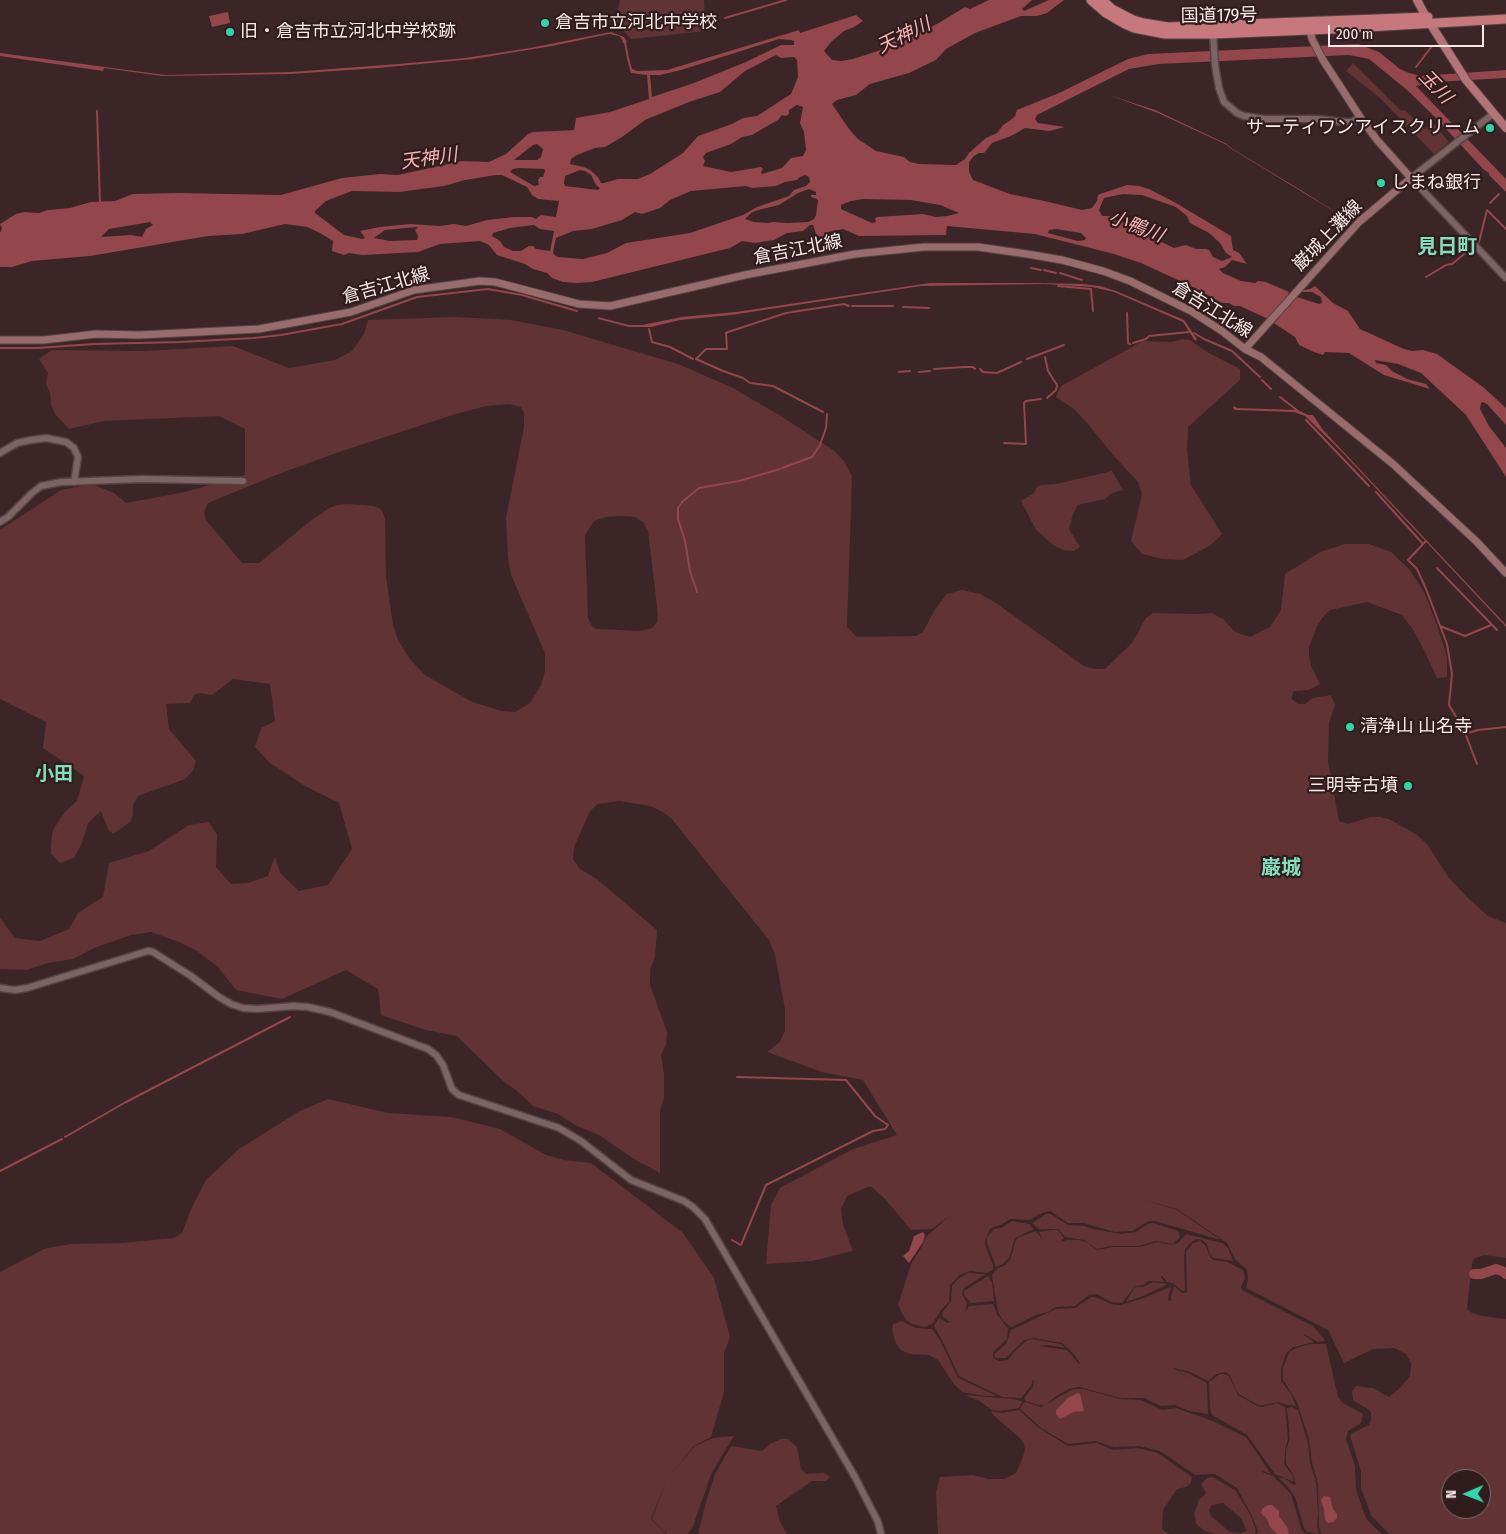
<!DOCTYPE html>
<meta charset="utf-8">
<style>
body{margin:0}
#map{position:relative;width:1506px;height:1534px;overflow:hidden;background:#3b2526;font-family:"Fira Sans Condensed",sans-serif}
canvas{display:block}
.north{position:absolute;left:1441px;top:1469px;width:50px;height:50px;box-sizing:border-box;background:#301c1c;border:1px solid #806e6e;border-radius:50%;rotate:269deg;font-size:14px;font-weight:700;line-height:20px;text-align:center;color:#f8e9e9}
.north::after{content:'';display:block;margin:auto;width:18px;height:22px;background:#33d4a8;clip-path:polygon(50% 0,100% 100%,50% 72%,0 100%)}
.scale{position:absolute;left:1328px;top:25px;width:156px;height:22px;box-sizing:border-box;border:2px solid #f8e9e9;border-top:0;padding-left:6px;font-size:15px;line-height:18px;white-space:nowrap;color:#f8e9e9;-webkit-text-stroke:4px #301c1c;paint-order:stroke}
</style>
<div id="map">
<canvas width="1506" height="1534"></canvas>
<div class="north">N</div>
<div class="scale">200 m</div>
</div>
<script>
const ctx = document.querySelector('canvas').getContext('2d');
ctx.lineJoin = 'round';
function fillPath(path, color) { ctx.fillStyle = color; ctx.fill(path, 'evenodd'); }
const toPath = rows => new Path2D(rows.map(r => 'M' + r).join(''));
function stroke(path, color, width, dash) { ctx.strokeStyle = color; ctx.lineWidth = width; ctx.lineCap = dash ? 'butt' : 'round'; ctx.setLineDash(dash || []); ctx.stroke(path); }
function label(font, color, halo, rows, align = 'center') {
  ctx.font = font + ' "Fira Sans Condensed","Noto Sans JP",sans-serif'; ctx.lineWidth = 4.5; ctx.setLineDash([]); ctx.textBaseline = 'middle'; ctx.strokeStyle = halo; ctx.fillStyle = color; for (const [text, x, y, turn = 0] of rows) {
    ctx.save(); ctx.translate(x, y); ctx.rotate((+turn || 0) * Math.PI / 180); ctx.textAlign = isNaN(turn) ? turn : align; if (halo) ctx.strokeText(text, 0, 0); ctx.fillText(text, 0, 0); ctx.restore();
  }
}
fillPath(toPath([
 [620,0,704,0,706,31,631,39,615,22],
 [1353,63,1400,110,1406,111,1425,129,1432,122,1449,142,1434,154,1380,98,1346,71],
 [455,317,511,320,563,330,678,364,731,387,781,416,833,450,844,461,852,476,847,627,857,637,916,636,923,632,935,609,947,594,962,590,980,594,996,603,1084,666,1095,669,1105,669,1132,643,1146,618,1153,613,1196,614,1212,613,1224,620,1235,632,1250,637,1270,627,1281,610,1285,574,1320,552,1345,544,1369,544,1391,552,1410,570,1424,592,1437,625,1447,657,1447,677,1437,678,1424,650,1414,631,1402,615,1367,602,1330,610,1323,617,1317,626,1309,647,1309,656,1311,666,1320,684,1309,690,1294,691,1291,698,1298,704,1305,704,1313,698,1331,695,1335,705,1329,723,1328,761,1339,821,1348,824,1370,817,1380,817,1389,819,1417,835,1427,844,1449,878,1468,898,1488,916,1506,923,1506,1258,1485,1255,1475,1258,1472,1263,1467,1309,1472,1313,1483,1316,1506,1319,1506,1534,1389,1534,1371,1515,1361,1488,1361,1471,1350,1436,1352,1433,1369,1425,1371,1419,1371,1413,1369,1410,1353,1400,1352,1391,1356,1386,1373,1388,1389,1397,1400,1388,1410,1376,1411,1363,1406,1354,1394,1348,1373,1349,1344,1363,1328,1330,1246,1288,1248,1278,1247,1270,1235,1259,1227,1243,1177,1209,1144,1200,1177,1210,1221,1240,1155,1221,1149,1221,1132,1231,1115,1232,1083,1223,1068,1223,1050,1211,1039,1214,1030,1220,1010,1219,1001,1225,996,1226,990,1229,985,1241,985,1245,993,1265,993,1270,987,1273,970,1271,960,1275,950,1285,949,1302,941,1310,933,1323,925,1327,912,1324,906,1320,898,1305,911,1264,921,1248,926,1237,949,1216,932,1229,911,1230,886,1200,872,1187,868,1187,847,1196,841,1209,843,1224,853,1251,812,1261,766,1264,771,1205,780,1188,853,1149,897,1135,863,1080,822,1072,767,1052,780,1042,785,1031,785,1009,775,955,769,940,671,818,663,812,650,806,619,801,598,804,590,811,574,847,573,859,579,868,598,880,657,930,655,957,650,970,650,985,667,1032,666,1045,661,1055,664,1074,664,1098,660,1111,660,1173,634,1159,599,1135,577,1126,558,1114,533,1106,517,1091,502,1080,457,1036,426,1030,381,1015,378,989,346,970,282,999,236,990,218,967,197,951,179,942,151,932,131,935,94,948,73,959,48,963,26,970,0,969,0,918,15,938,40,941,69,929,78,913,103,897,109,863,149,851,189,825,208,822,217,834,216,867,231,884,248,883,268,876,275,856,280,873,299,891,328,885,352,849,339,803,305,786,270,763,255,747,261,728,275,721,270,684,233,679,212,695,200,693,194,695,190,703,166,704,169,729,196,761,193,771,185,779,138,796,133,805,133,815,130,822,113,834,108,829,101,811,88,823,82,843,74,858,60,863,51,854,51,843,53,830,64,813,77,801,84,776,43,748,46,722,0,699,0,530,61,490,92,484,114,493,126,503,185,492,245,475,245,429,219,416,104,421,69,429,55,414,51,405,50,393,46,384,48,373,39,359,52,350,143,351,233,346,289,368,335,360,352,351,364,334,368,320],
 [510,404,521,407,524,413,524,427,506,518,508,558,511,575,545,653,545,671,541,685,530,703,515,712,502,711,472,702,425,675,410,659,398,640,393,625,386,576,385,518,381,509,374,506,349,504,337,505,329,508,309,522,259,563,242,563,206,520,204,512,208,503,276,475,342,451,456,414,486,406],
 [620,516,635,517,643,522,648,531,658,615,657,622,652,628,640,631,596,629,592,626,588,618,585,535,594,521,606,517],
 [1451,1479,1481,1479,1481,1509,1451,1509],
 [1183,339,1190,340,1207,352,1240,369,1240,380,1188,427,1187,449,1191,485,1222,534,1211,545,1183,560,1163,559,1142,554,1131,541,1142,494,1138,482,1113,455,1088,424,1074,409,1056,397,1061,386,1143,341,1172,342],
 [1112,471,1123,490,1112,493,1105,499,1078,505,1073,514,1069,529,1080,547,1074,551,1063,550,1052,544,1036,530,1021,501,1034,493,1037,487,1041,485,1056,484],
 [328,1099,388,1113,452,1117,500,1129,546,1155,564,1160,591,1163,683,1233,714,1278,730,1337,724,1353,724,1392,711,1437,694,1446,667,1479,695,1446,713,1438,734,1436,712,1472,693,1526,688,1534,667,1534,652,1519,667,1479,651,1519,666,1534,0,1534,0,1272,44,1249,59,1246,71,1244,122,1243,174,1238,182,1233,191,1209,206,1180,239,1149,298,1112],
 [1046,1214,1051,1214,1068,1225,1084,1226,1093,1229,1121,1234,1136,1232,1148,1224,1153,1223,1178,1231,1180,1237,1173,1244,1156,1241,1139,1246,1111,1246,1097,1249,1084,1240,1065,1237,1058,1229,1039,1229,1032,1223],
 [1012,1221,1029,1224,1034,1229,1015,1238,1009,1258,1003,1264,996,1267,987,1243,987,1237,994,1229,1001,1228],
 [1051,1230,1058,1230,1064,1238,1060,1242,1067,1240,1079,1240,1086,1242,1097,1250,1112,1247,1140,1247,1157,1242,1172,1245,1178,1243,1186,1234,1222,1243,1228,1248,1233,1261,1214,1258,1210,1255,1207,1244,1202,1240,1197,1239,1191,1242,1185,1249,1184,1256,1185,1291,1181,1290,1173,1283,1167,1282,1162,1276,1161,1277,1164,1282,1148,1281,1144,1285,1135,1286,1122,1303,1111,1302,1097,1294,1089,1295,1075,1306,1056,1307,1048,1312,1036,1315,1012,1327,1009,1326,1002,1319,998,1312,992,1275,997,1269,1005,1265,1010,1260,1016,1240,1019,1237,1036,1231,1043,1240,1039,1232],
 [1200,1241,1206,1246,1210,1257,1214,1260,1227,1262,1243,1270,1245,1278,1241,1287,1242,1290,1313,1326,1325,1340,1325,1341,1318,1342,1304,1334,1304,1335,1314,1342,1294,1347,1287,1352,1285,1356,1281,1369,1281,1381,1291,1394,1296,1406,1287,1405,1278,1402,1264,1405,1258,1405,1239,1394,1236,1390,1230,1375,1225,1372,1217,1374,1208,1381,1188,1371,1173,1368,1191,1380,1177,1370,1188,1373,1207,1383,1208,1414,1189,1411,1175,1405,1161,1406,1144,1398,1120,1398,1079,1387,1069,1389,1058,1395,1045,1405,1038,1405,1026,1401,1024,1398,1033,1387,1034,1380,1033,1380,1031,1386,1021,1398,1019,1398,1002,1397,959,1376,942,1340,934,1326,939,1318,948,1323,950,1322,943,1317,942,1313,951,1301,952,1286,958,1279,968,1273,986,1274,964,1288,962,1294,967,1303,965,1312,969,1306,993,1304,997,1314,1008,1329,1007,1339,993,1352,993,1358,999,1361,1008,1360,1014,1352,1026,1341,1032,1339,1061,1344,1065,1348,1047,1345,1038,1346,1067,1350,1079,1364,1080,1363,1072,1352,1062,1343,1034,1338,1024,1340,1006,1358,995,1358,994,1354,1006,1344,1011,1330,1056,1309,1075,1308,1091,1297,1098,1298,1111,1304,1120,1305,1144,1298,1170,1287,1171,1288,1168,1298,1169,1301,1171,1301,1171,1296,1174,1286,1182,1293,1187,1292,1186,1252,1193,1243],
 [988,1276,992,1282,994,1301,971,1303,964,1295,964,1291],
 [1153,1282,1168,1284,1143,1296,1126,1302,1135,1287,1143,1287],
 [902,1321,916,1328,932,1329,940,1340,958,1378,997,1396,985,1396,962,1392,954,1384,938,1360,929,1355,910,1354,901,1350,896,1344,892,1330,893,1324],
 [1310,1344,1326,1344,1338,1397,1343,1403,1363,1414,1361,1423,1348,1431,1346,1439,1355,1466,1356,1489,1364,1513,1367,1520,1382,1534,1322,1534,1319,1528,1318,1484,1312,1462,1309,1439,1297,1402,1283,1380,1283,1368,1289,1352,1296,1348],
 [1220,1374,1225,1374,1229,1376,1238,1395,1257,1406,1262,1407,1277,1403,1285,1407,1288,1438,1285,1452,1284,1464,1293,1476,1294,1482,1275,1474,1247,1435,1212,1415,1210,1409,1209,1382],
 [1073,1389,1083,1389,1120,1399,1141,1400,1162,1410,1176,1408,1210,1420,1246,1437,1271,1474,1263,1471,1262,1472,1273,1476,1291,1494,1301,1528,1303,1532,1308,1534,1257,1534,1258,1531,1252,1516,1237,1488,1215,1474,1195,1475,1160,1451,1139,1446,1114,1447,1095,1441,1068,1444,1041,1428,1020,1409,1023,1403,1026,1402,1041,1407],
 [964,1395,1013,1399,1022,1401,1019,1408,1000,1411,992,1410,978,1400],
 [1292,1407,1298,1410,1308,1443,1310,1463,1316,1482,1318,1512,1317,1526,1319,1534,1307,1532,1304,1528,1295,1497,1289,1488,1279,1478,1284,1478,1294,1485,1296,1484,1293,1475,1286,1463,1286,1451,1290,1438,1287,1410,1287,1408],
 [1019,1410,1039,1428,1068,1446,1097,1443,1113,1450,1138,1448,1158,1453,1192,1477,1191,1483,1186,1487,1177,1489,1163,1510,1162,1529,1169,1534,938,1534,936,1492,940,1477,972,1475,989,1479,1004,1479,1016,1473,1023,1457,1025,1449,1024,1444,1020,1438,993,1415,991,1411,1002,1413],
 [781,1439,788,1439,797,1447,801,1469,806,1474,824,1473,830,1477,826,1481,812,1481,776,1506,780,1522,787,1534,698,1534,706,1502,715,1474,731,1446,762,1451,770,1444],
 [1213,1477,1236,1491,1251,1516,1256,1530,1255,1534,1215,1534,1205,1531,1196,1524,1194,1514,1199,1500,1206,1493,1201,1484,1207,1478],
 [1223,1503,1241,1518,1247,1531,1241,1533,1230,1532,1211,1516,1209,1510,1212,1505]
]), '#613335');
fillPath(toPath([
 [989,0,1032,0,1022,9,1024,11,1049,0,1064,0,1047,13,1037,16,1021,16,975,33,946,49,936,60,909,73,870,84,856,95,837,100,832,104,849,129,858,139,876,151,904,157,910,162,919,164,956,165,965,159,969,153,986,138,997,133,1003,125,1012,119,1015,116,1017,110,1059,93,1128,59,1148,54,1358,44,1379,52,1400,69,1409,73,1421,76,1506,70,1506,78,1435,82,1416,86,1506,179,1506,192,1489,175,1489,173,1483,169,1436,118,1407,90,1369,59,1349,55,1159,64,1129,69,1037,115,1035,119,1038,123,1065,127,1049,131,1025,128,1011,136,992,143,984,153,979,153,974,156,969,162,969,172,973,180,1010,194,1049,202,1082,210,1092,208,1097,201,1098,195,1100,194,1127,185,1139,186,1149,189,1176,203,1231,236,1233,250,1239,253,1247,264,1232,260,1225,267,1219,269,1223,273,1241,281,1255,283,1258,281,1266,282,1289,292,1310,289,1315,286,1333,303,1348,311,1360,329,1404,349,1412,351,1423,350,1437,354,1483,387,1506,408,1506,425,1487,404,1483,402,1481,403,1480,409,1489,426,1506,448,1506,477,1466,415,1421,373,1398,364,1375,360,1376,363,1386,365,1392,371,1407,379,1426,384,1430,389,1384,375,1349,353,1325,352,1323,355,1314,352,1299,345,1295,337,1266,318,1240,306,1234,306,1229,303,1222,303,1189,285,1141,263,1114,254,1035,234,947,226,946,235,859,236,843,229,828,232,829,237,820,237,816,234,813,225,810,225,803,231,787,233,774,240,755,243,742,241,730,248,592,282,576,283,563,282,552,278,547,273,533,269,525,264,497,255,489,245,480,241,440,244,418,252,362,255,349,253,344,255,332,251,333,241,320,233,307,227,285,224,242,234,208,236,90,256,32,261,12,267,0,267,0,233,2,228,0,224,16,214,24,212,39,213,48,210,70,208,91,202,115,201,133,194,179,193,281,195,342,178,380,174,398,175,462,161,489,162,506,154,528,134,533,132,574,130,576,118,610,112,649,99,647,75,631,73,627,59,629,58,632,69,637,71,667,70,799,30,800,33,856,15,863,21,854,27,844,31,831,42,824,51,832,60,841,61,853,59,887,48,890,42,899,36,912,34,922,31,937,24,965,7,970,9],
 [779,39,791,40,794,41,794,45,781,45,746,62,694,83,652,97,650,75,660,75,681,70],
 [776,55,781,58,794,57,797,60,798,77,791,94,757,116,743,118,732,124,698,136,683,153,650,174,638,179,618,179,604,183,601,183,598,177,590,170,584,167,570,164,571,159,577,155,595,148,605,147,622,137,645,120,689,102,720,92,745,71],
 [797,105,803,107,800,123,804,132,806,150,803,156,791,158,782,168,762,174,761,172,763,169,761,167,731,172,703,166,705,161,703,157,706,153,731,144,742,137,752,135,762,129,778,120,782,115,786,116,789,114,789,110],
 [537,144,543,149,541,157,537,160,514,160,533,145],
 [519,168,544,169,545,171,543,177,540,177,538,180,539,185,534,186,510,172,513,169],
 [580,170,585,171,591,175,596,185,600,188,598,190,565,186,564,183,565,176],
 [496,175,502,175,527,187,532,195,538,199,559,201,556,217,541,215,536,219,532,217,514,217,487,220,466,226,454,224,440,226,410,224,380,227,360,231,365,238,362,239,344,235,315,213,315,211,326,201,352,191,399,192,444,186,465,180],
 [805,175,809,177,810,182,806,186,794,190,789,196,757,207,743,215,690,233,626,243,607,253,583,259,558,257,554,255,553,252,556,238,573,231,592,229,622,220,635,212,642,214,660,208,670,200,691,191,746,186,752,188,776,186,785,182,797,180,800,177],
 [809,189,816,192,816,195,811,195,811,197,817,199,818,201,816,215,814,219,808,222,787,223,773,222,768,223,754,222,745,219,751,213,758,210,779,205,798,193],
 [1123,194,1142,195,1176,207,1187,216,1190,223,1209,233,1220,243,1226,253,1232,257,1222,261,1213,257,1209,250,1206,249,1196,249,1186,245,1174,248,1149,236,1132,224,1118,221,1110,216,1102,216,1099,210,1104,198],
 [863,199,911,200,940,205,959,213,947,216,936,217,923,214,877,217,875,218,876,222,872,223,841,209,841,205,851,201],
 [150,222,153,225,146,229,142,237,131,235,101,237,109,229],
 [534,225,540,229,554,231,550,251,536,249,533,246,529,246,521,251,513,251,504,247,500,241,492,236,493,233,510,228],
 [416,227,418,227,415,230,418,236,417,240,390,241,374,238,385,230],
 [1056,229,1081,233,1086,238,1085,240,1078,241,1048,233,1049,230],
 [1289,292,1312,292,1321,297,1322,303,1319,304,1288,294],
 [228,12,230,23,212,27,209,16],
 [611,32,624,37,627,42,623,43,622,39,619,36,609,34,552,46,473,59,378,68,291,74,162,76,104,68,103,71,0,56,0,53,165,75,291,72,398,64,465,58,530,48],
 [1109,95,1155,110,1227,144,1231,148,1304,192,1350,221,1230,148,1227,145,1158,113],
 [930,283,1039,283,1082,284,1100,286,1116,291,1184,320,1197,339,1195,341,1183,322,1114,292,1092,287,1044,284,921,286,731,315,680,320,651,327,629,327,598,319,598,317,629,325,642,325,682,317,736,312],
 [1234,406,1237,408,1298,410,1308,415,1313,415,1323,430,1506,625,1506,627,1341,451,1305,416,1294,412,1235,410,1233,408],
 [923,1232,925,1235,923,1242,909,1263,903,1256,909,1251,914,1236],
 [1077,1393,1080,1394,1084,1411,1074,1412,1060,1419,1056,1414,1056,1410,1068,1398],
 [1324,1496,1330,1497,1333,1509,1337,1514,1337,1518,1333,1522,1328,1523,1325,1520,1324,1509,1321,1500],
 [1268,1505,1272,1505,1279,1511,1279,1516,1287,1527,1289,1534,1277,1534,1270,1527,1267,1519,1261,1513,1262,1509]
]), '#93464b');
stroke(toPath([
 [725,18,786,0],
 [625,42,628,59],
 [1416,67,1432,46],
 [97,111,100,203],
 [1490,203,1499,194],
 [1479,242,1487,210,1506,229],
 [1031,268,1041,270],
 [1044,270,1056,273],
 [1060,273,1082,280],
 [1426,277,1446,265,1452,264,1470,249],
 [1058,286,1091,289,1093,311],
 [852,306,893,306],
 [903,307,929,308],
 [1127,313,1128,343,1130,344],
 [649,329,652,342,670,347,693,359],
 [1194,333,1204,339,1232,351,1260,377],
 [1133,343,1146,339,1149,336,1189,332],
 [0,348,37,348,94,344,180,342,254,338,281,335,342,324,417,297,488,289,522,295,577,311],
 [1045,357,1048,371,1057,385,1056,390,1047,398],
 [1027,359,1064,345],
 [934,369,964,367,973,367,975,369],
 [980,369,983,372,997,373,1021,362],
 [899,372,910,371],
 [919,372,930,371],
 [1262,380,1271,389],
 [1280,397,1298,411],
 [823,412,773,386,750,383,743,378,723,371,696,359,706,349,727,349,726,333,728,332,786,313,844,304,849,306],
 [1306,420,1369,486],
 [1004,443,1026,444,1024,403,1026,401,1041,399],
 [782,468,812,457,820,445,826,428,827,414],
 [1376,492,1423,544],
 [1426,541,1408,560,1417,569,1426,589,1447,644,1452,674,1449,705,1464,730,1477,764],
 [1437,568,1497,630],
 [697,592,690,571,685,541,678,519,678,508,682,502,699,488,739,481,780,469],
 [1440,626,1465,636,1491,625],
 [1465,734,1478,730,1506,727],
 [65,1137,126,1102,290,1017],
 [0,1171,62,1139],
 [732,1240,741,1245,766,1185,873,1131,885,1129,888,1125,875,1116,846,1080,737,1077]
]), '#93464b', 2);
stroke(toPath([
 [1474,1274,1481,1274,1496,1269,1502,1271,1506,1274]
]), '#93464b', 10);
const tertiary = toPath([
 [1213,32,1215,65,1219,88,1224,102,1237,113,1244,116,1264,119,1317,119,1345,122,1352,122,1360,117],
 [1493,114,1411,178,1506,278],
 [0,453,17,443,31,440,46,438,66,442,74,448,78,457,74,482],
 [0,522,8,517,32,493,41,486,62,482,141,479,243,481],
 [0,988,15,990,27,988,148,951,153,952,191,976,219,997,231,1004,243,1008,257,1009,294,1006,308,1007,330,1012,428,1049,436,1055,443,1065,452,1089,459,1095,559,1128,581,1141,631,1180,684,1201,693,1207,705,1219,855,1477,878,1522,881,1534]
]);
const secondary = toPath([
 [0,340,44,340,96,334,139,335,259,329,351,312,414,290,480,281,495,282,579,304,610,306,745,275,855,254,924,247,978,247,1027,254,1062,260,1103,271,1130,281,1191,311,1222,331,1245,349,1261,357,1393,464,1477,542,1506,573],
 [1245,349,1359,222,1411,178,1377,140,1360,117,1323,60,1312,39,1309,25]
]);
const primary = toPath([
 [1417,0,1426,17,1466,80,1506,128]
]);
const trunk = toPath([
 [1091,0,1106,13,1125,24,1134,28,1165,34,1213,34,1333,29,1506,19],
 [1102,0,1112,9,1133,20,1143,23,1168,27,1428,17]
]);
stroke(tertiary, '#554343', 9);
stroke(secondary, '#554343', 9);
stroke(primary, '#554343', 10);
stroke(trunk, '#554343', 11);
stroke(tertiary, '#7c6364', 6);
stroke(secondary, '#986b6d', 7);
stroke(primary, '#b47376', 8);
stroke(trunk, '#c6787c', 9);
for (const [x, y, r, color] of [
 [545,23,5,"#33d4a8"],
 [230,32,5,"#33d4a8"],
 [1490,128,5,"#33d4a8"],
 [1381,183,5,"#33d4a8"],
 [1350,727,5,"#33d4a8"],
 [1408,786,5,"#33d4a8"]
]) { const dot = new Path2D(); dot.arc(x, y, r, 0, 2 * Math.PI); ctx.fillStyle = color; ctx.fill(dot); stroke(dot, '#301c1c', 2); }
label('18px', '#f8e9e9', '#301c1c', [
 ["国道179号",1219,16,-1],
 ["巌城上灘線",1328,236,-46],
 ["倉吉江北線",798,250,-11],
 ["倉吉江北線",386,286,-16],
 ["倉吉江北線",1212,310,32]
]);
label('18px', '#f8e9e9', '#301c1c', [
 ["倉吉市立河北中学校",555,23],
 ["旧・倉吉市立河北中学校跡",240,32],
 ["サーティワンアイスクリーム",1480,128,"right"],
 ["しまね銀行",1391,183],
 ["清浄山 山名寺",1360,727],
 ["三明寺古墳",1398,786,"right"]
], 'left');
label('italic 19px', '#f6b2b3', '#301c1c', [
 ["天神川",904,36,-26],
 ["玉川",1435,87,46],
 ["天神川",429,159,-8],
 ["小鴨川",1136,227,21]
]);
label('bold 19px', '#82debe', '#301c1c', [
 ["小田",54,775]
]);
label('bold 20px', '#82debe', '#301c1c', [
 ["見日町",1447,247],
 ["巌城",1281,868]
]);
</script>
